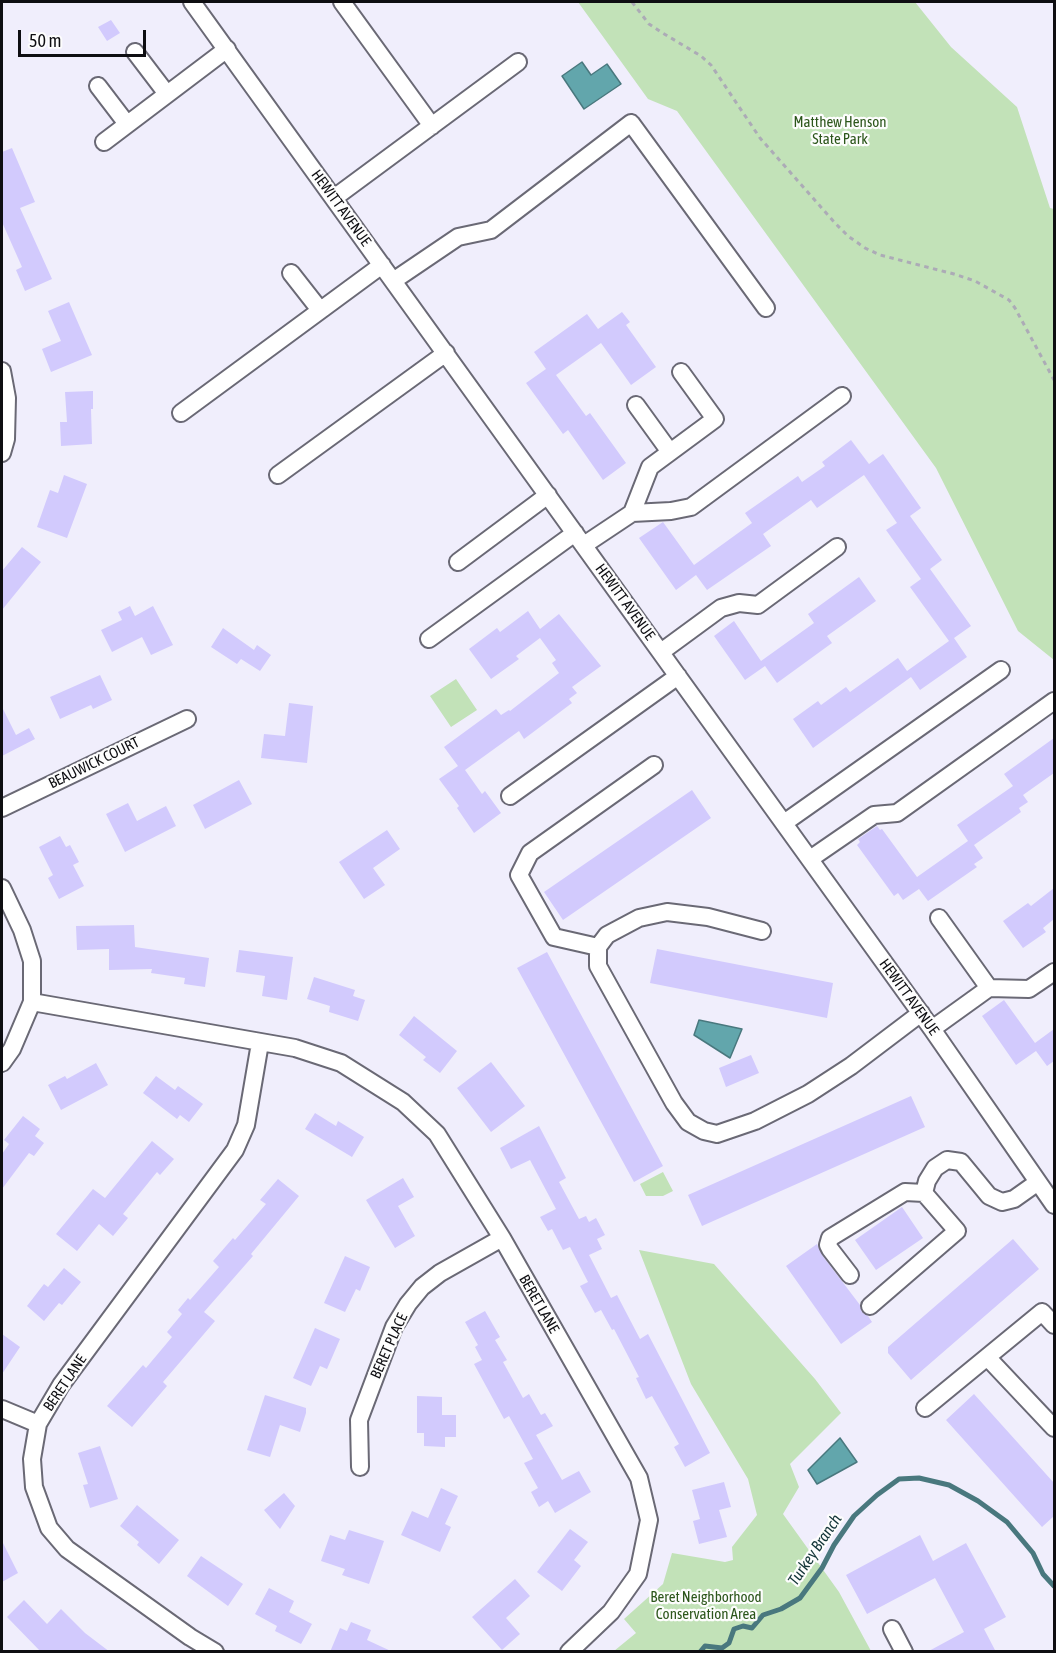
<!DOCTYPE html>
<style>
body{margin:0}
#map{position:relative;width:1056px;height:1653px;overflow:hidden;background:#f0eefc;font-family:"Asap Condensed",sans-serif}
canvas{display:block}
.frame{position:absolute;inset:0;border:3px solid #0e0e12;pointer-events:none}
.scale{position:absolute;left:18px;top:30px;width:128px;height:27px;box-sizing:border-box;border:3px solid #0e0e12;border-top:0;padding-left:8px;font-size:18px;line-height:21px;white-space:nowrap;color:#0e0e12;-webkit-text-stroke:4px #fdfdfd;paint-order:stroke}
</style>
<div id="map">
<canvas width="1056" height="1653"></canvas>
<div class="frame"></div>
<div class="scale">50 m</div>
</div>
<script>
const ctx = document.querySelector('canvas').getContext('2d');
ctx.lineJoin = 'round';
function fillPath(path, color) { ctx.fillStyle = color; ctx.fill(path, 'evenodd'); }
const toPath = rows => new Path2D(rows.map(r => 'M' + r).join(''));
function stroke(path, color, width, dash) { ctx.strokeStyle = color; ctx.lineWidth = width; ctx.lineCap = dash ? 'butt' : 'round'; ctx.setLineDash(dash || []); ctx.stroke(path); }
function label(font, color, halo, rows, align = 'center') {
  ctx.font = font + ' "Asap Condensed",sans-serif'; ctx.lineWidth = 4.5; ctx.setLineDash([]); ctx.textBaseline = 'middle'; ctx.strokeStyle = halo; ctx.fillStyle = color; for (const [text, x, y, turn = 0] of rows) {
    ctx.save(); ctx.translate(x, y); ctx.rotate((+turn || 0) * Math.PI / 180); ctx.textAlign = isNaN(turn) ? turn : align; if (halo) ctx.strokeText(text, 0, 0); ctx.fillText(text, 0, 0); ctx.restore();
  }
}
fillPath(toPath([
 [578,2,915,2,951,47,1017,107,1050,208,1054,209,1054,660,1018,631,936,468,677,111,648,99],
 [456,679,477,710,451,727,430,696],
 [663,1172,673,1191,663,1196,646,1196,640,1184],
 [639,1250,714,1264,815,1379,841,1413,790,1464,799,1487,783,1514,839,1592,871,1651,614,1651,636,1633,624,1619,663,1584,672,1553,725,1562,733,1560,732,1547,757,1515,748,1479,691,1384]
]), '#c2e2b8');
const water = toPath([
 [582,62,591,75,607,64,621,84,584,109,562,76,582,62],
 [699,1020,742,1029,730,1058,694,1035,699,1020],
 [840,1438,857,1462,817,1484,808,1470,840,1438]
]);
fillPath(water, '#62a6ac');
stroke(water, '#49787e', 1.5);
stroke(toPath([
 [700,1652,705,1646,722,1648,729,1643,734,1629,743,1626,752,1628,763,1615,781,1609,800,1598,822,1568,834,1545,854,1516,877,1495,899,1479,919,1478,949,1485,978,1501,1007,1522,1033,1553,1043,1574,1054,1586]
]), '#49787e', 5);
fillPath(toPath([
 [111,20,120,33,107,41,98,27],
 [12,148,35,202,20,208,52,279,25,291,16,270,22,267,2,222,2,152],
 [69,302,92,355,51,372,42,349,61,341,48,311],
 [622,312,630,322,626,325,656,367,631,385,601,343,556,375,586,416,590,413,626,463,603,480,568,430,563,434,526,383,546,369,534,352,587,314,598,329],
 [93,391,93,409,91,409,92,444,61,446,60,422,67,422,65,392],
 [851,440,869,464,883,454,921,508,910,516,942,560,930,569,971,626,954,638,967,657,920,690,911,677,813,748,793,719,818,701,821,705,846,687,850,692,898,658,907,671,949,641,910,587,921,579,886,530,897,523,864,475,817,508,811,500,763,534,771,546,707,590,696,575,676,590,639,538,663,522,694,565,752,523,745,513,798,476,802,482,825,466,822,462],
 [64,475,87,484,67,538,37,527,50,490,58,493],
 [22,547,41,562,2,610,2,571],
 [859,577,876,601,827,636,832,643,777,683,765,666,745,680,714,636,734,621,761,661,814,623,808,614],
 [130,606,135,616,153,606,173,645,151,655,142,637,112,652,101,630,122,620,118,612],
 [528,611,540,629,559,614,601,666,572,687,577,693,569,699,572,703,524,739,519,731,465,770,482,794,485,791,501,813,474,833,457,808,459,806,439,779,458,766,444,747,496,709,501,715,509,710,510,711,559,673,552,663,556,660,540,638,516,656,519,659,491,679,469,649,497,628,500,632],
 [223,628,254,650,257,645,271,655,260,671,241,659,237,664,211,647],
 [100,675,112,700,93,709,91,705,60,719,50,697],
 [289,703,313,706,307,763,261,758,264,734,285,736],
 [2,707,16,735,29,728,35,739,2,756],
 [1054,738,1054,773,1023,795,1028,802,1019,808,1021,812,974,845,983,858,974,864,977,867,928,901,919,889,903,900,898,893,894,896,857,845,860,842,858,839,877,826,880,830,882,829,917,877,968,841,957,825,1013,786,1004,774],
 [239,780,252,804,205,829,193,805],
 [692,790,711,818,563,920,544,892],
 [128,803,137,821,166,806,176,826,125,852,106,814],
 [387,830,400,849,373,868,385,885,364,899,339,862],
 [60,836,66,847,70,845,79,862,73,865,84,886,59,899,48,878,53,875,39,847],
 [1054,888,1054,919,1043,928,1046,932,1023,948,1003,921,1028,903,1031,906],
 [134,925,135,947,209,958,205,987,184,984,185,978,151,973,152,969,109,970,109,949,77,950,76,926],
 [657,949,833,983,827,1018,650,983],
 [239,950,293,957,287,1000,262,996,265,976,236,972],
 [547,952,663,1166,634,1182,517,968],
 [314,977,355,990,353,996,365,1000,358,1021,329,1012,330,1006,307,999],
 [1004,1000,1035,1043,1054,1029,1054,1061,1047,1066,1036,1051,1016,1065,982,1016],
 [414,1016,457,1051,440,1073,423,1060,426,1057,399,1035],
 [751,1055,759,1073,726,1087,719,1068],
 [491,1062,525,1106,491,1132,457,1088],
 [96,1063,108,1085,61,1110,48,1085,65,1076,67,1079],
 [156,1076,175,1090,178,1086,203,1104,189,1122,180,1115,177,1119,143,1093],
 [911,1096,925,1127,702,1226,688,1195],
 [315,1113,336,1126,338,1121,364,1137,352,1157,305,1129],
 [23,1116,40,1129,35,1136,44,1143,34,1156,29,1153,2,1189,2,1154,9,1144,4,1140],
 [539,1126,566,1178,559,1182,579,1219,586,1216,589,1222,596,1218,605,1235,597,1239,602,1249,589,1255,611,1298,617,1295,640,1339,648,1334,710,1453,685,1467,674,1447,679,1444,652,1396,646,1399,636,1378,639,1377,614,1329,612,1330,601,1310,595,1313,580,1286,588,1282,570,1247,563,1250,552,1229,548,1231,540,1217,556,1209,530,1160,511,1169,500,1148],
 [152,1141,174,1159,160,1175,157,1172,123,1214,128,1218,113,1236,99,1224,77,1251,56,1234,93,1189,105,1198],
 [403,1178,414,1197,398,1206,415,1236,395,1248,366,1200],
 [278,1179,299,1196,251,1254,253,1256,204,1312,215,1321,163,1382,167,1386,132,1427,107,1406,143,1365,146,1368,172,1337,167,1332,182,1314,178,1310,188,1298,190,1300,219,1267,213,1261,233,1238,235,1240,266,1204,260,1200],
 [902,1207,923,1238,876,1270,855,1240],
 [1013,1239,1039,1269,911,1380,888,1353,888,1347],
 [817,1244,822,1255,860,1305,862,1312,868,1316,872,1322,841,1344,786,1266],
 [345,1256,370,1267,360,1291,356,1289,345,1312,324,1303],
 [64,1268,81,1282,62,1305,59,1303,44,1321,27,1306,44,1284,48,1287],
 [485,1311,500,1337,495,1340,507,1360,503,1362,523,1398,529,1394,541,1415,545,1413,553,1426,536,1435,562,1480,579,1471,591,1492,555,1513,548,1501,539,1507,531,1492,538,1488,524,1463,533,1459,509,1416,504,1419,474,1364,482,1360,475,1347,478,1345,465,1322],
 [315,1328,340,1339,327,1369,320,1366,311,1386,293,1378],
 [2,1334,20,1347,2,1374],
 [974,1394,1054,1483,1054,1516,1042,1527,946,1420],
 [265,1395,306,1408,306,1413,300,1432,280,1425,270,1457,247,1450],
 [417,1396,442,1397,442,1415,456,1415,456,1437,445,1437,445,1447,424,1446,424,1433,417,1433],
 [100,1446,118,1499,90,1508,83,1485,88,1484,78,1453],
 [724,1482,731,1507,719,1510,727,1537,699,1544,693,1521,700,1519,692,1490],
 [441,1488,458,1496,445,1524,451,1527,440,1552,401,1535,412,1511,428,1518],
 [284,1493,295,1506,280,1529,264,1510],
 [137,1505,179,1540,159,1564,137,1545,139,1542,120,1526],
 [570,1529,588,1542,574,1560,581,1566,562,1591,537,1572],
 [349,1530,384,1541,369,1584,342,1575,345,1569,321,1561,330,1535,345,1540],
 [920,1535,933,1561,966,1543,1006,1617,984,1629,996,1652,927,1652,964,1632,935,1578,867,1614,846,1575],
 [2,1541,18,1573,2,1582],
 [201,1556,243,1584,228,1606,187,1576],
 [515,1579,530,1596,506,1618,520,1634,502,1650,472,1617],
 [269,1588,294,1601,289,1612,312,1624,301,1644,275,1631,277,1626,255,1614],
 [24,1600,47,1624,61,1609,85,1633,110,1652,41,1652,7,1617],
 [351,1622,371,1630,367,1640,393,1652,330,1652,340,1628,347,1631]
]), '#d2cafd');
const minor = toPath([
 [192,2,932,1029,1054,1205],
 [342,2,432,126],
 [135,52,167,94],
 [98,86,127,124],
 [104,142,227,49],
 [334,198,518,62],
 [291,273,320,310],
 [393,281,458,237,491,230,631,123,766,308],
 [2,371,7,398,6,439,2,453],
 [636,405,670,452],
 [181,413,382,265],
 [278,475,446,353],
 [632,513,650,467,715,419,681,372],
 [584,545,632,513,671,511,691,507,842,396],
 [458,562,548,495],
 [429,639,575,533],
 [661,652,721,608,739,603,758,605,837,547],
 [510,796,678,676],
 [2,808,187,719],
 [784,823,1001,670],
 [810,859,874,815,897,813,1054,701],
 [2,888,22,930,32,961,32,1002,12,1049,2,1063],
 [762,931,708,917,667,912,639,918,607,935,598,947,598,966,674,1103,688,1122,704,1131,717,1134,755,1121,808,1094,851,1066,921,1013],
 [598,947,554,937,519,875,530,853,654,765],
 [989,988,1029,989,1054,972],
 [32,1002,295,1048,341,1063,403,1102,437,1134,502,1238,639,1478,649,1520,638,1574,611,1612,569,1652],
 [932,1029,989,988,939,918],
 [850,1275,830,1249,828,1245,830,1238,905,1192,924,1193],
 [870,1306,957,1231,924,1193,927,1181,935,1168,947,1160,961,1162,989,1196,1002,1202,1014,1199,1038,1182],
 [987,1357,1054,1428],
 [925,1408,1042,1312,1054,1325],
 [2,1409,38,1424],
 [360,1467,359,1420,394,1327,408,1304,422,1287,440,1273,502,1238],
 [892,1629,904,1652],
 [215,1652,190,1637,67,1549,49,1528,34,1487,32,1459,38,1424,61,1385,235,1150,246,1125,260,1043]
]);
stroke(minor, '#6a6975', 20);
stroke(toPath([
 [632,2,649,24,661,32,701,56,711,65,760,138,835,223,848,236,865,248,880,255,954,274,975,281,1009,300,1015,308,1054,380]
]), '#acabb6', 3, [4.5, 4.5]);
stroke(minor, '#fff', 16);
label('15px', '#2c561b', '#fdfdfd', [
 ["Matthew Henson",840,122],
 ["State Park",840,139],
 ["Beret Neighborhood",706,1597],
 ["Conservation Area",706,1614]
]);
label('15px', '#0e0e12', '#fdfdfd', [
 ["HEWITT AVENUE",341,208,54],
 ["HEWITT AVENUE",625,602,54],
 ["BEAUWICK COURT",94,763,-26],
 ["HEWITT AVENUE",909,997,54],
 ["BERET LANE",539,1304,60],
 ["BERET PLACE",389,1346,-66],
 ["BERET LANE",65,1383,-56]
]);
label('italic 16px', '#133538', '#fdfdfd', [
 ["Turkey Branch",815,1550,-56]
]);
</script>
